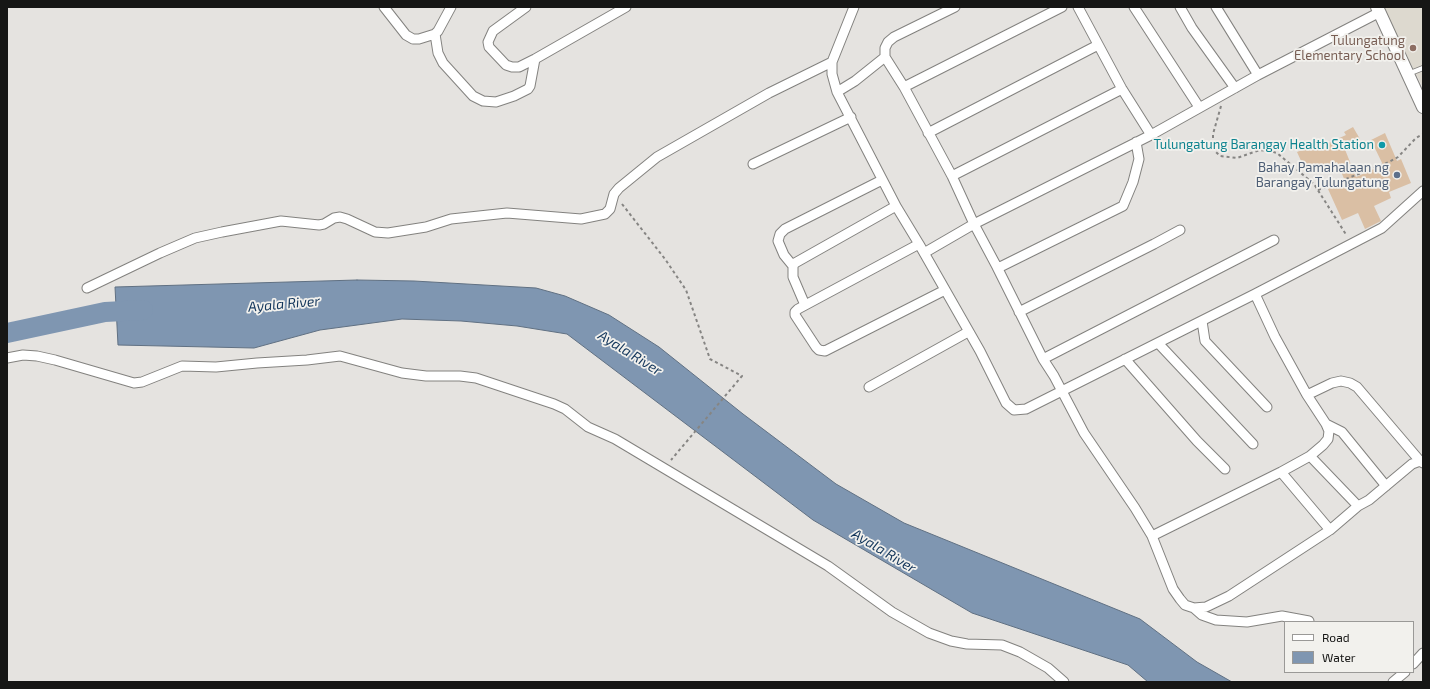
<!DOCTYPE html>
<style>
body{margin:0}
#map{position:relative;width:1430px;height:689px;overflow:hidden;background:#e5e3e0;font-family:"Exo 2",sans-serif}
canvas{display:block}
.frame{position:absolute;inset:0;border:8px solid #161615;pointer-events:none}
.legend{position:absolute;left:1284px;top:621px;width:130px;height:52px;box-sizing:border-box;background:#f2f1ed;border:1px solid #9a9997;margin:0;padding:5px 7px;list-style:none;font-size:12px;color:#161615}
.legend li{display:flex;align-items:center;gap:8px;height:20px}
.legend b{width:20px;border:1px solid #9a9997}
</style>
<div id="map">
<canvas width="1430" height="689"></canvas>
<div class="frame"></div>
<ul class="legend">
<li><b style="height:5px;background:#fff"></b>Road</li>
<li><b style="height:11px;background:#7f96b1"></b>Water</li>
</ul>
</div>
<script>
const ctx = document.querySelector('canvas').getContext('2d');
ctx.lineJoin = 'round';
function fillPath(path, color) { ctx.fillStyle = color; ctx.fill(path, 'evenodd'); }
const toPath = rows => new Path2D(rows.map(r => 'M' + r).join(''));
function stroke(path, color, width, dash) { ctx.strokeStyle = color; ctx.lineWidth = width; ctx.lineCap = dash ? 'butt' : 'round'; ctx.setLineDash(dash || []); ctx.stroke(path); }
function label(font, color, halo, rows, align = 'center') {
  ctx.font = font + ' "Exo 2",sans-serif'; ctx.lineWidth = 3.5; ctx.setLineDash([]); ctx.textBaseline = 'middle'; ctx.strokeStyle = halo; ctx.fillStyle = color; for (const [text, x, y, turn = 0] of rows) {
    ctx.save(); ctx.translate(x, y); ctx.rotate((+turn || 0) * Math.PI / 180); ctx.textAlign = isNaN(turn) ? turn : align; if (halo) ctx.strokeText(text, 0, 0); ctx.fillText(text, 0, 0); ctx.restore();
  }
}
fillPath(toPath([
 [1383,7,1423,7,1423,88]
]), '#ddd9cf');
const water = toPath([
 [357,280,414,281,536,288,565,296,609,315,659,347,743,414,836,484,904,523,1140,619,1197,662,1232,682,1148,682,1128,665,972,613,813,520,567,334,517,326,461,321,402,319,320,330,254,348,118,345,115,287,357,280]
]);
fillPath(water, '#7f96b1');
stroke(water, '#607082', 1);
stroke(toPath([
 [7,333,105,312,143,310]
]), '#7f96b1', 20);
fillPath(toPath([
 [1353,127,1360,139,1344,147,1356,177,1383,165,1371,140,1385,133,1397,161,1401,159,1411,183,1389,192,1391,198,1374,206,1381,221,1365,229,1358,213,1342,220,1328,189,1345,181,1337,162,1307,174,1297,152,1322,142,1324,145,1346,135,1344,132]
]), '#dabfa4');
const service = toPath([
 [1408,74,1423,68]
]);
const minor = toPath([
 [384,7,406,35,413,39,419,39,435,34,438,31,451,7],
 [526,7,493,31,488,42,489,47,506,65,512,67,519,67,535,59,626,7],
 [854,7,832,62,832,74,837,92,896,206,919,244,980,351,1006,403,1014,410,1026,409,1255,294,1382,228,1423,191],
 [1078,7,1122,89,1151,135],
 [1134,7,1199,107],
 [1180,7,1192,28,1235,88],
 [1216,7,1258,75],
 [435,34,438,53,443,63,473,96,483,101,496,102,514,96,528,89,530,86,535,59],
 [885,57,885,48,888,42,894,37,955,7],
 [904,87,1062,7],
 [837,92,855,81,885,57,904,87,952,176,974,224,997,267,1043,359,1054,376,1084,433,1135,508,1152,536,1173,589,1180,599,1185,605,1194,608,1206,607,1229,596,1330,530,1358,506,1369,500,1412,464,1420,461,1423,463],
 [928,133,1098,45],
 [753,164,851,117],
 [952,176,1122,89],
 [919,244,798,309,795,312,795,315,816,347,819,350,825,351,945,290],
 [924,253,974,224,1151,135,1258,75,1380,12],
 [793,266,784,255,778,241,780,234,785,229,882,180],
 [998,268,1123,206,1133,182,1139,159,1136,142],
 [87,288,160,253,195,238,222,232,281,221,319,225,324,224,334,218,340,217,347,219,375,232,388,233,426,227,451,219,507,213,581,219,605,214,610,209,614,194,619,188,657,157,769,93,832,62],
 [805,305,793,277,793,266,795,263,896,206],
 [1019,312,1154,244,1180,230],
 [1202,321,1205,341,1267,407],
 [1158,343,1253,444],
 [7,358,23,355,37,356,55,360,134,383,142,382,182,366,216,367,257,363,307,360,340,356,402,373,426,376,460,376,476,378,554,404,565,409,588,427,615,439,828,566,892,612,929,633,951,641,967,644,1002,645,1020,652,1048,668,1064,682],
 [1043,359,1274,240],
 [1125,359,1197,441,1225,469],
 [869,387,968,332],
 [1307,395,1332,383,1341,381,1350,383,1357,387,1420,461],
 [1326,424,1342,432,1386,486],
 [1310,456,1358,506],
 [1281,472,1330,530],
 [1152,536,1281,472,1310,456,1323,445,1328,439,1329,431,1326,424,1307,395,1275,337,1255,294],
 [1194,608,1202,615,1216,620,1247,622,1282,616,1309,621],
 [1413,664,1423,653],
 [1393,682,1405,672]
]);
const tertiary = toPath([
 [1377,7,1423,107]
]);
stroke(service, '#83827f', 6);
stroke(minor, '#83827f', 11);
stroke(tertiary, '#83827f', 14);
stroke(toPath([
 [1221,106,1213,134,1213,145,1216,152,1220,156,1237,158,1257,151,1266,150,1277,153,1314,184,1347,236],
 [1318,190,1389,162,1398,157,1416,138,1423,134],
 [622,204,665,259,686,290,710,359,742,376,671,460]
]), '#868583', 2, [3, 3]);
stroke(service, '#fff', 4.5);
stroke(minor, '#fff', 9);
stroke(tertiary, '#fff', 12);
for (const [x, y, r, color] of [
 [1413,48,4,"#8d6e63"],
 [1382,145,4,"#0f9aa8"],
 [1397,175,4,"#5c6f8a"]
]) { const dot = new Path2D(); dot.arc(x, y, r, 0, 2 * Math.PI); ctx.fillStyle = color; ctx.fill(dot); stroke(dot, '#f2f1ed', 1.5); }
label('13px', '#785e54', '#f2f1ed', [
 ["Tulungatung",1405,41],
 ["Elementary School",1405,56]
], 'right');
label('13px', '#0d838f', '#f2f1ed', [
 ["Tulungatung Barangay Health Station",1374,145]
], 'right');
label('13px', '#4e5e75', '#f2f1ed', [
 ["Bahay Pamahalaan ng",1389,168],
 ["Barangay Tulungatung",1389,183]
], 'right');
label('italic 14px', '#14375c', '#f2f1ed', [
 ["Ayala River",284,304,-5],
 ["Ayala River",630,353,32],
 ["Ayala River",884,551,31]
]);
</script>
